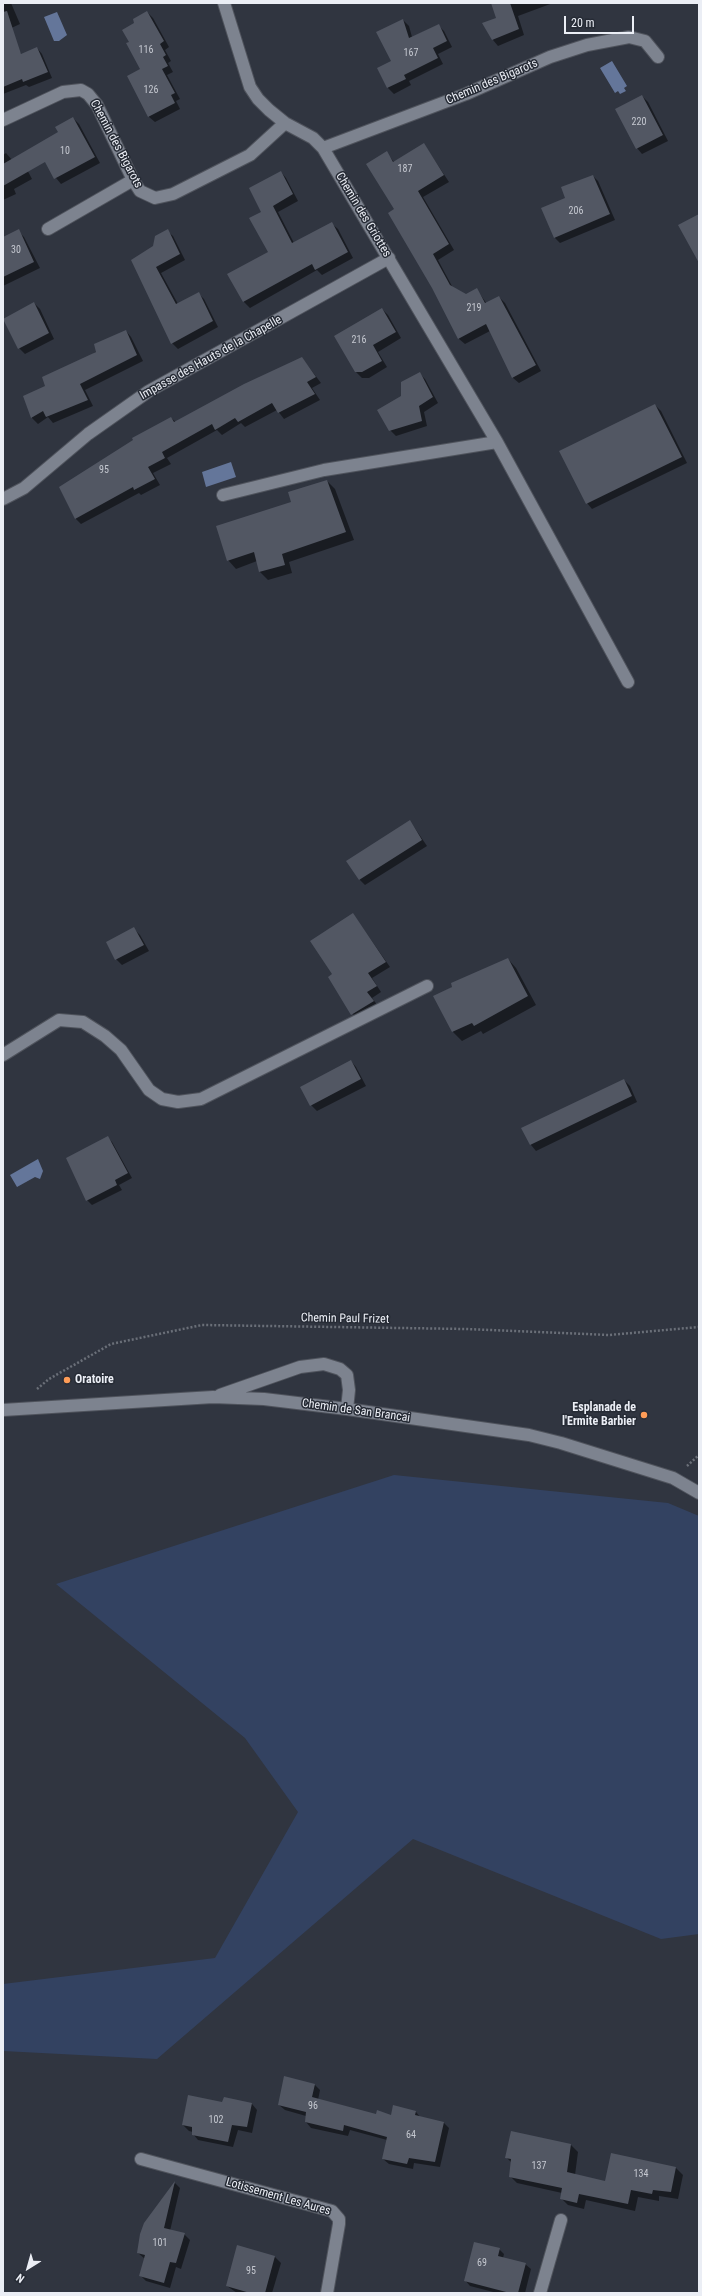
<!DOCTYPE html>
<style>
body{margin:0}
#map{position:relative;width:702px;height:2296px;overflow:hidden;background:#303540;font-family:"Roboto Condensed",sans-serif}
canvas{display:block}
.frame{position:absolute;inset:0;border:4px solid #ebeef5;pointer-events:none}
.north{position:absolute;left:8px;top:2248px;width:40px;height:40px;-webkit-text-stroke:3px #262b35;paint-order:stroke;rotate:217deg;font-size:11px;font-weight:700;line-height:16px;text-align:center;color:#ebeef5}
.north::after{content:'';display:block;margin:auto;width:14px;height:18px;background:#ebeef5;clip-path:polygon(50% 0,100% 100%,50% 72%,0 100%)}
.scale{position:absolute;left:564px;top:16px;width:70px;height:18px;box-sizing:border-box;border:2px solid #ebeef5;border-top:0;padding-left:5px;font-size:12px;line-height:14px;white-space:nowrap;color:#ebeef5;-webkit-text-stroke:3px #262b35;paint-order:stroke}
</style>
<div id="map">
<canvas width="702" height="2296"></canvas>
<div class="frame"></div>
<div class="north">N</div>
<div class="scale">20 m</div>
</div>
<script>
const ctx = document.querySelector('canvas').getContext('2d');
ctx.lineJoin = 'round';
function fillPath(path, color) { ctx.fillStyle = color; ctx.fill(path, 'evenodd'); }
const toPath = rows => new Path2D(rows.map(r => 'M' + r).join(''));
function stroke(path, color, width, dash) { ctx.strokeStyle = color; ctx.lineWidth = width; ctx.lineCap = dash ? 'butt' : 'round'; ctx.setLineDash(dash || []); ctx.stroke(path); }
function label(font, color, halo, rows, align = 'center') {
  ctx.font = font + ' "Roboto Condensed",sans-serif'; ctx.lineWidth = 3; ctx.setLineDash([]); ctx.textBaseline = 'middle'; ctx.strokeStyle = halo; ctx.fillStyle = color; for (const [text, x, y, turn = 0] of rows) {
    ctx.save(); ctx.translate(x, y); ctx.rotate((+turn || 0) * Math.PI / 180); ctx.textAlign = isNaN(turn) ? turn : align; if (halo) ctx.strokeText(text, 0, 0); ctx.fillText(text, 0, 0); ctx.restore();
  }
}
fillPath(toPath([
 [394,1475,668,1503,699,1516,699,1934,661,1939,413,1839,157,2059,3,2051,3,1984,215,1958,298,1812,245,1738,56,1584]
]), '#334261');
fillPath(toPath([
 [57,12,67,35,59,41,54,41,44,17],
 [612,61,627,86,624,88,626,91,620,94,618,91,615,93,600,68],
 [231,462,236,477,206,487,202,472],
 [38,1159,43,1171,40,1179,35,1177,17,1187,10,1175]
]), '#64769a');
fillPath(toPath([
 [3,3,11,3,20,24,5,31,3,29],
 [492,3,553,3,518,16,524,35,498,46,493,40,497,19],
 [147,12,153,18,169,47,165,50,171,61,168,63,173,72,167,75,180,99,176,101,180,109,155,122,149,117,129,77,141,69,130,43,135,23],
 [403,20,409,26,412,37,438,25,444,31,452,47,438,54,443,64,409,81,411,85,394,94,388,88,379,69,392,62],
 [37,48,42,54,52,78,29,87,26,85,3,94,3,58,19,51,22,55],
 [642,96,648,102,668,141,642,154,637,148],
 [73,118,79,124,100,163,61,184,56,178,43,142,60,132],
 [424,144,449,182,423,197,454,250,438,260,453,288,466,295,477,290,487,304,499,297,505,303,541,371,519,383,513,378,490,331,465,344,459,339,395,209,386,152,394,162],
 [6,153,12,160,23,162,32,179,14,189,16,194,3,200,3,155],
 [281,172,286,178,298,201,278,212,294,243,332,224,338,229,353,258,322,275,317,270,250,308,244,302,229,275,269,252,262,212],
 [593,176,598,181,615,220,560,243,555,238,542,209,566,199],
 [18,231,24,237,40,268,3,286,3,238],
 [167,231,173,236,185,260,161,273,178,304,198,293,204,299,218,327,178,349,172,343,132,260,154,247],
 [34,303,40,309,54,339,25,354,19,348],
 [382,309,388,315,401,338,378,352,387,367,369,378,362,378,356,372],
 [126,331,131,337,143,361,85,390,93,406,53,423,48,417,38,424,32,418,25,397,46,386],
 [302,358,321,383,312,388,320,400,284,419,277,410,245,427,241,423,222,435,217,430,167,458,171,464,153,473,160,485,141,495,139,493,81,524,75,518,171,418,176,422],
 [419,373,425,379,438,403,424,412,427,426,396,436,390,430,402,396],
 [655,405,661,411,687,463,592,509,587,503],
 [327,481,335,489,354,540,289,562,292,573,268,580,260,572,257,561,236,569,228,560,292,502],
 [410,821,427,846,365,885,359,879],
 [353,914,390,967,372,978,381,992,372,998,378,1006,357,1020,329,977,333,974],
 [134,929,140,935,149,951,122,965,116,959],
 [508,959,516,968,536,1005,483,1034,481,1031,462,1041,453,1032,435,996],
 [351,1061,356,1067,366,1086,317,1111,311,1105],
 [624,1080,630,1086,637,1102,536,1151,531,1145,523,1129],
 [107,1137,112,1142,132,1178,119,1185,122,1190,92,1205,87,1200],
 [315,2085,320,2090,318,2100,376,2115,392,2116,416,2112,421,2118,444,2123,449,2128,440,2167,414,2163,413,2169,389,2164,383,2159,387,2140,350,2130,348,2136,311,2128,306,2122,306,2116,285,2110,279,2105],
 [223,2103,252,2104,257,2110,252,2133,238,2130,233,2147,198,2140,193,2134,193,2132,189,2131,183,2125],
 [571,2145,578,2152,575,2175,606,2182,676,2168,683,2175,678,2199,659,2196,659,2201,638,2197,635,2211,586,2200,584,2209,568,2205,561,2198,562,2193,517,2183,510,2176,512,2163,506,2157],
 [175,2183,180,2188,170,2231,184,2234,190,2240,181,2269,176,2267,170,2288,146,2281,140,2275,145,2259,138,2253,145,2224],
 [499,2249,504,2254,503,2258,525,2264,531,2269,525,2293,497,2293,470,2286,465,2280],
 [275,2257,281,2263,272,2293,237,2293,227,2286]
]), '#0007');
fillPath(toPath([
 [491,3,510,3,519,29,492,40,482,23,496,18],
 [7,11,21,54,37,47,48,72,23,82,22,79,3,87,3,12],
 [147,11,164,41,160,44,166,55,163,57,168,66,162,69,175,93,171,95,175,103,148,117,127,76,140,69,126,43,129,42,122,30,134,23,133,19],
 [403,19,409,38,439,24,447,41,433,48,438,58,404,75,406,79,387,88,377,68,391,61,376,32],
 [642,95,663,135,636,149,615,109],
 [73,117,95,157,54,179,45,162,3,186,3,164,58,132,55,127],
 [424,143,444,175,418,191,449,244,433,254,450,285,466,294,477,288,485,303,499,296,536,365,512,378,486,324,458,339,432,288,388,213,394,209,366,164,387,151,393,162],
 [281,171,293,194,273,206,292,243,332,222,348,252,315,270,312,264,243,302,227,274,268,252,249,218,261,212,249,188],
 [593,175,610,214,554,238,541,208,565,198,561,187],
 [699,214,699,263,678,225],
 [19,229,34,262,3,277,3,237],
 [168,229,180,254,156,267,176,304,199,292,213,321,171,344,131,260,153,246,155,236],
 [34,302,49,333,18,349,3,319],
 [382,308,396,332,373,345,382,361,362,372,355,372,334,336],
 [126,330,137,355,80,384,88,400,46,417,43,411,31,418,23,396,45,386,42,377,96,352,94,344],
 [302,357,316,377,307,382,315,394,278,413,272,403,238,422,235,418,215,430,212,424,162,452,165,458,148,467,155,479,134,490,133,487,75,519,59,487,133,440,132,438,171,417,174,422,244,384],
 [420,372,433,397,419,406,422,421,389,431,377,410,401,396,401,382],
 [655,404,682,457,586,504,559,451],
 [327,480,346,532,282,554,285,565,259,572,254,552,227,561,216,526,291,502,288,492],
 [410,820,422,840,359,880,346,861],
 [353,913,386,962,368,973,377,986,367,992,374,1001,351,1015,328,977,332,974,310,941],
 [134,927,144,945,115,960,106,942],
 [508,958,528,996,474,1026,472,1023,452,1032,433,996,452,987,451,983],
 [351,1060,361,1079,310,1106,300,1087],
 [624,1079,632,1096,530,1145,521,1128],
 [108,1136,128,1173,115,1180,117,1185,86,1201,66,1158],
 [284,2076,315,2084,312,2097,376,2114,377,2110,391,2115,393,2105,416,2111,415,2115,444,2122,435,2162,409,2158,407,2164,382,2159,387,2137,344,2125,343,2131,305,2122,306,2112,278,2105],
 [188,2095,222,2102,224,2097,252,2103,247,2127,232,2125,228,2142,192,2135,192,2127,182,2125],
 [511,2131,571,2144,567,2172,605,2181,611,2153,676,2167,671,2192,653,2190,652,2194,631,2190,628,2204,579,2194,577,2203,560,2199,562,2188,509,2177,511,2159,505,2158],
 [175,2181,164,2228,185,2233,176,2263,170,2262,164,2283,139,2276,145,2255,137,2253,140,2234,144,2223],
 [474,2242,500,2248,498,2256,526,2263,518,2293,510,2293,464,2281],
 [237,2245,275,2256,265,2293,250,2293,226,2286]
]), '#525763');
const street = toPath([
 [224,3,250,87,258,99,269,110,285,123,313,138,323,148,497,442,628,682],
 [3,120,63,92,81,90,88,94,97,105,133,180,140,191,155,198,173,194,250,155,285,123],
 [323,148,466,94,550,57,587,45,629,37,645,41,658,57],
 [48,229,133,180],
 [223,495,324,470,497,442],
 [3,499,24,488,88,434,149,391,389,258],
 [3,1055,59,1020,83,1022,105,1036,121,1050,149,1090,162,1099,178,1102,201,1099,427,986],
 [220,1395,300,1367,324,1364,340,1369,347,1375,349,1390,347,1409],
 [3,1410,213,1397,264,1399,347,1409,529,1435,561,1443,673,1478,699,1493],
 [141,2159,332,2211,339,2219,339,2224,327,2293],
 [540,2293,561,2220]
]);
stroke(street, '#4f535c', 14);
stroke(toPath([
 [37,1389,49,1379,111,1344,202,1325,466,1329,609,1335,699,1327],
 [687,1466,699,1455]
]), '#6a6f78', 2.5, [2, 2]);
stroke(street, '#7d838f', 12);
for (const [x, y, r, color] of [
 [67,1380,4,"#fe9c57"],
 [644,1415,4,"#fe9c57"]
]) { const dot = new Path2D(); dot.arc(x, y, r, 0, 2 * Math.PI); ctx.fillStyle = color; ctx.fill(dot); stroke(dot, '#262b35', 1.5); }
label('10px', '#c5c8d0', null, [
 ["116",146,50],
 ["167",411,53],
 ["126",151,90],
 ["220",639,122],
 ["10",65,151],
 ["187",405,169],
 ["206",576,211],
 ["30",16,250],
 ["219",474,308],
 ["216",359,340],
 ["95",104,470],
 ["96",313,2106],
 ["102",216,2120],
 ["64",411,2135],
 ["137",539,2166],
 ["134",641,2174],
 ["101",160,2243],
 ["69",482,2263],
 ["95",251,2271]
]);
label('12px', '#ebeef5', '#262b35', [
 ["Chemin des Bigarots",492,82,-23],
 ["Chemin des Bigarots",116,144,62],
 ["Chemin des Griottes",363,215,59],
 ["Impasse des Hauts de la Chapelle",211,358,-29],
 ["Chemin Paul Frizet",345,1319,1],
 ["Chemin de San Brancai",356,1411,8],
 ["Lotissement Les Aures",278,2197,16]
]);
label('bold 12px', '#ebeef5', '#262b35', [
 ["Oratoire",75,1380],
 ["Esplanade de",636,1408,"right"],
 ["l'Ermite Barbier",636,1422,"right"]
], 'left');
</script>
